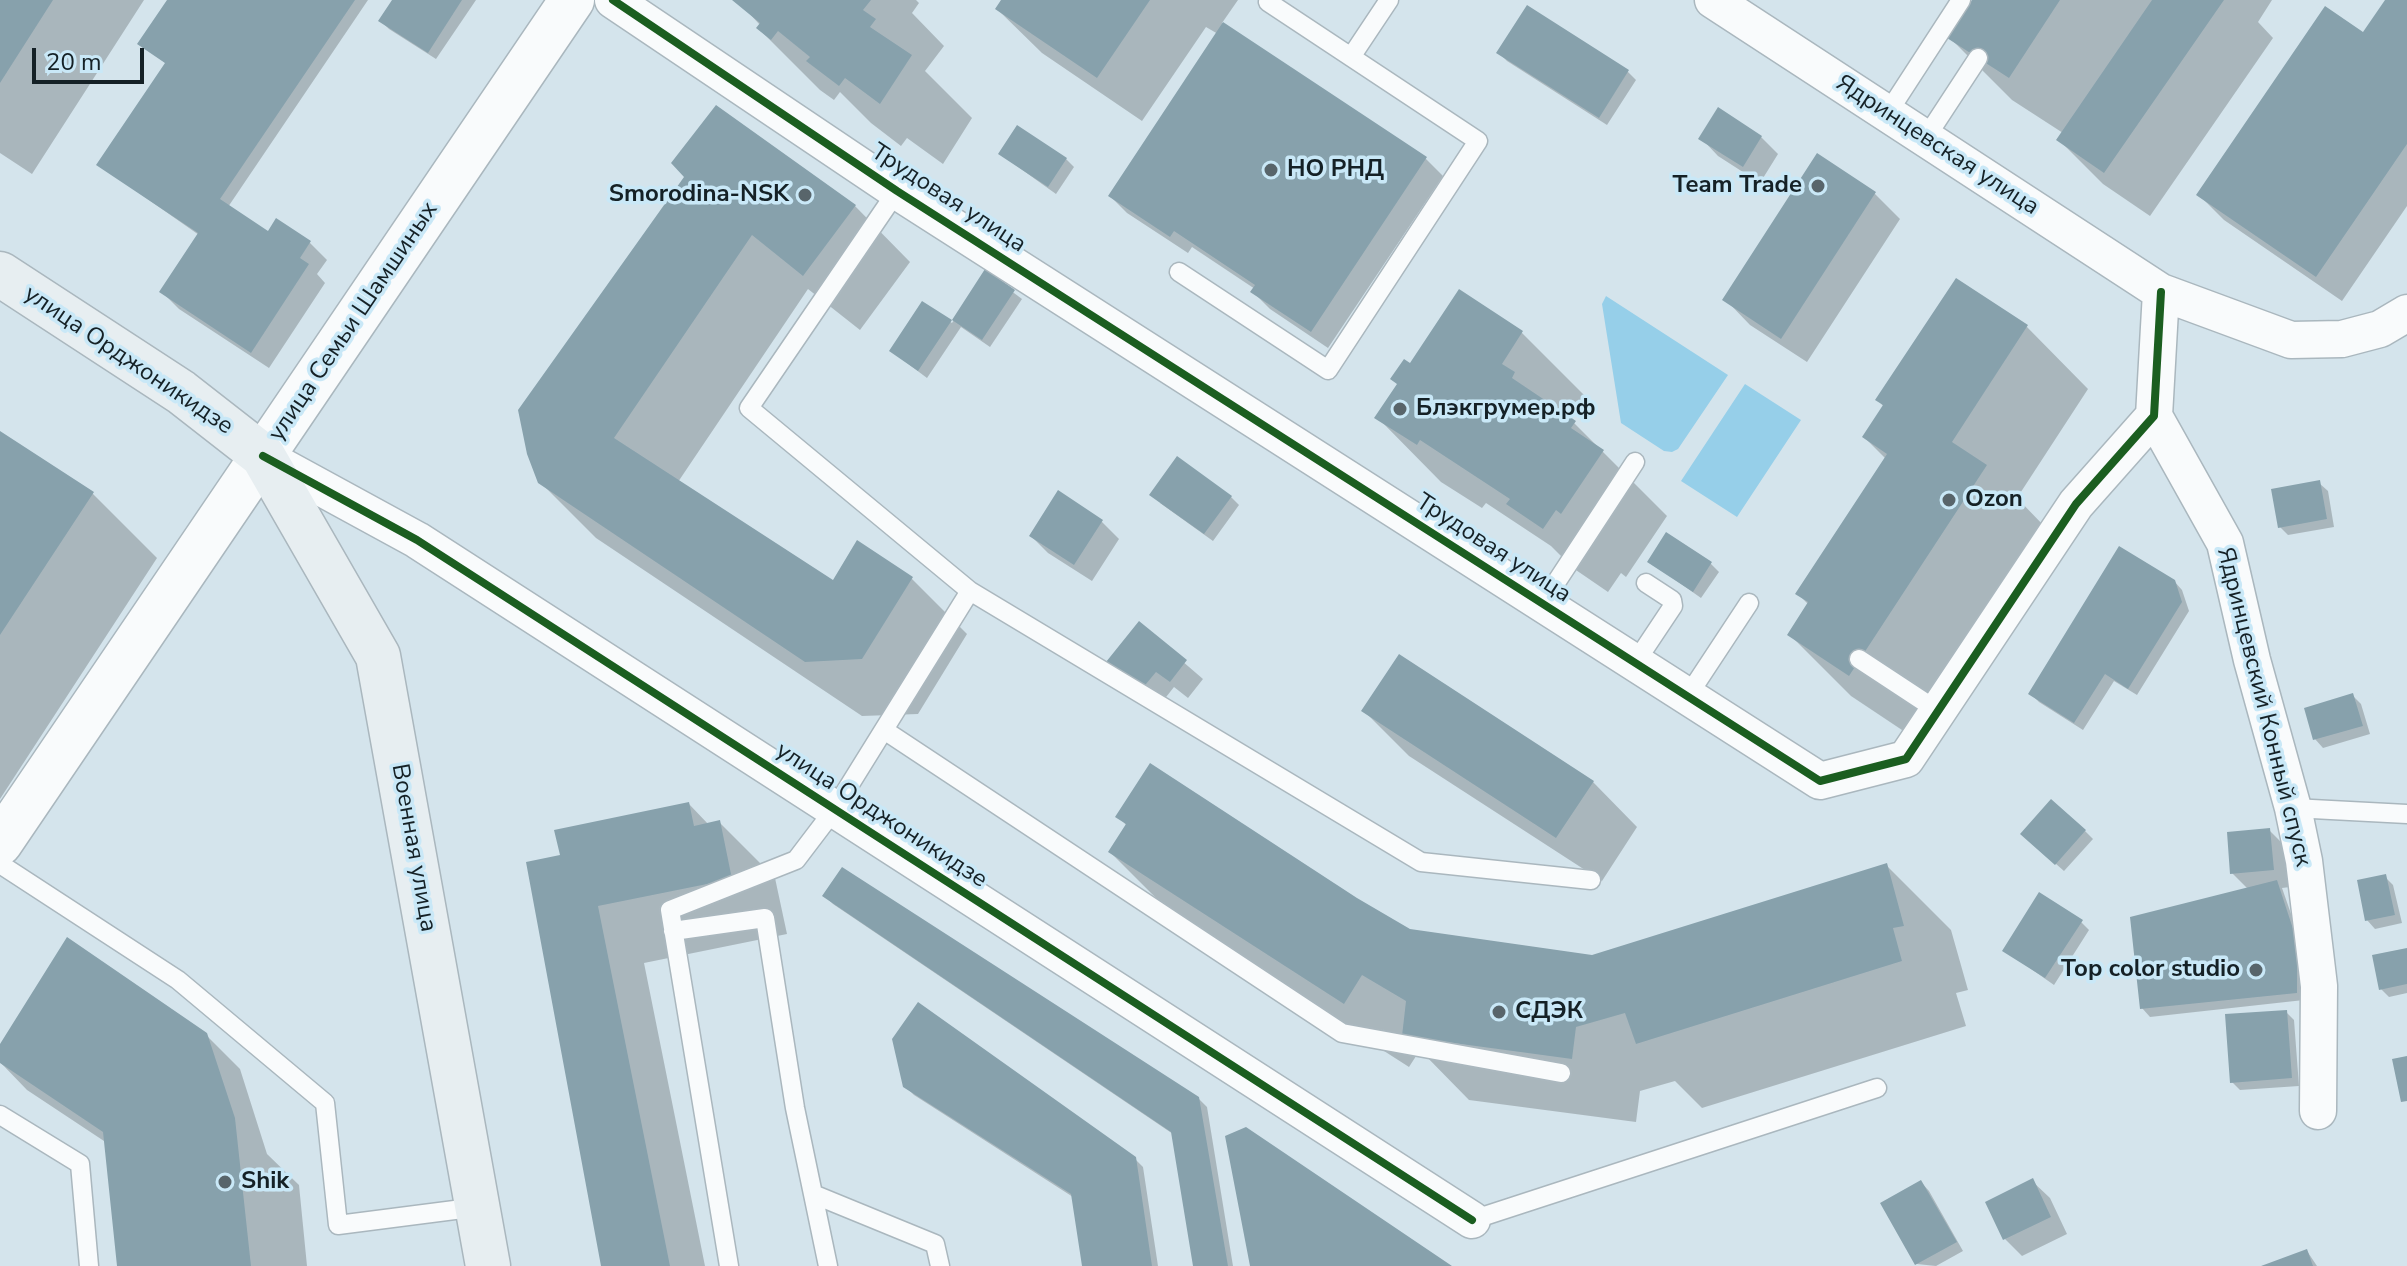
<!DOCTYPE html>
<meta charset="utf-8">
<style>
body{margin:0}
#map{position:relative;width:2407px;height:1266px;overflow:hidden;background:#d4e4ec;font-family:"Nunito Sans",sans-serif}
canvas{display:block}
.scale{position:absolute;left:32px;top:48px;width:112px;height:36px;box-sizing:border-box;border:4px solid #152126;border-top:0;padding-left:10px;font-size:24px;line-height:28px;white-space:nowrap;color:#152126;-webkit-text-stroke:6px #c9e8f7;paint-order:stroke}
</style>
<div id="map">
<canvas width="2407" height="1266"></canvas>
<div class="scale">20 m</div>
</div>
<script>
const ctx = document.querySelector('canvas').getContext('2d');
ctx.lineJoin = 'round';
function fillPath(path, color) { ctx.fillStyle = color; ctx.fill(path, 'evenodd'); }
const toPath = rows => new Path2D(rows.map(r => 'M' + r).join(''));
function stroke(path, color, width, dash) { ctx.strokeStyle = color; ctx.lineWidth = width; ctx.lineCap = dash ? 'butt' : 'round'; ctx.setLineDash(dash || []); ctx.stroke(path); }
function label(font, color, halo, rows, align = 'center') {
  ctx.font = font + ' "Nunito Sans",sans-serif'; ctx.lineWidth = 7; ctx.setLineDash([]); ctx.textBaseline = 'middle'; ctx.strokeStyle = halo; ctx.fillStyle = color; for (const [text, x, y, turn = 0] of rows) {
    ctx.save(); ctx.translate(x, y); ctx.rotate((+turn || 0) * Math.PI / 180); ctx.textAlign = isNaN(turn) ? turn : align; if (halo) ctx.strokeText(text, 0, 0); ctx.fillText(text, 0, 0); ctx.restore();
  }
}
fillPath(toPath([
 [1606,296,1728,375,1678,449,1672,452,1664,451,1621,423,1602,304],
 [1745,384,1801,420,1737,517,1681,481]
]), '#96cfe9');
fillPath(toPath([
 [0,0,144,0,32,174,0,153],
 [169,0,368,0,228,207,269,233,310,243,327,260,317,274,325,283,269,368,179,309,162,292,199,235,99,165,167,64,139,44],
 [395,0,476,0,436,59,389,29,381,21],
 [737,0,916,0,919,3,912,13,944,46,925,71,972,118,943,164,907,138,901,146,871,123,840,92,834,100,820,90,758,28,760,25],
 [1003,0,1238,0,1222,23,1426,159,1443,176,1328,348,1270,309,1253,292,1255,289,1192,247,1188,253,1127,213,1110,196,1218,34,1206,27,1142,121,1042,53,997,9],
 [1975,0,2272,0,2258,22,2273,38,2150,216,2103,184,2058,139,2063,133,2012,100,1950,38],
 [2387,0,2407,0,2407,206,2342,301,2224,220,2199,195,2363,35],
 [1528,8,1628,72,1636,80,1607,125,1507,61,1499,53],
 [1761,137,1778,154,1760,183,1718,156,1701,138],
 [1000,154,1066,159,1074,167,1056,194],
 [1818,156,1875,194,1900,219,1807,362,1750,325,1725,299],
 [687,177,855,206,910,262,860,330,808,289,678,482,834,583,858,543,912,579,967,634,918,714,862,716,596,538,540,482],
 [986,272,1022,299,990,347,961,327,927,378,891,351,922,304,952,323],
 [1956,281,2027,327,2088,389,2017,498,2047,529,1911,736,1851,696,1789,634,1809,605,1798,594,1886,459,1864,437,1884,407,1878,400],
 [1460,292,1522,333,1586,397,1571,420,1667,516,1626,577,1621,573,1608,592,1573,568,1551,546,1486,503,1482,508,1441,482,1377,417],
 [0,433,92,493,157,558,0,799],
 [2319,483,2328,491,2334,527,2288,535,2280,527],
 [1059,493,1102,522,1119,539,1092,581,1048,553,1031,536],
 [1231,497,1239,505,1213,541,1160,503],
 [1650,562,1711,564,1719,572,1701,598],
 [2174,581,2182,590,2189,611,2137,695,2114,681,2083,730,2039,702,2031,694],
 [1139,624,1203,679,1188,698,1174,687,1159,706,1109,662],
 [2353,696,2361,704,2370,734,2323,748,2315,739],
 [1364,711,1593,782,1637,827,1602,881,1409,756],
 [689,804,709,825,719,822,775,878,787,934,644,963,705,1266,603,1266,562,856],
 [1118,816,1356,900,1409,931,1592,957,1886,865,1951,930,1968,990,1956,993,1966,1026,1702,1108,1675,1081,1640,1091,1636,1122,1469,1100,1420,1050,1409,1067,1175,917,1110,852,1127,826],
 [2269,830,2286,847,2290,887,2282,888,2304,951,2304,1000,2150,1017,2142,1008,2248,889,2232,873],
 [2085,831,2093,839,2064,871,2031,842],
 [2385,877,2393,885,2402,923,2375,929,2367,920],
 [825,896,1198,1098,1207,1107,1233,1266,1195,1266,1173,1134,833,904],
 [2081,922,2089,930,2054,985,2004,950],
 [2407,950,2407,993,2389,997,2381,989],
 [2286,1012,2294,1020,2299,1086,2240,1090,2232,1082],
 [206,1035,240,1069,267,1154,299,1185,307,1266,119,1266,107,1143,27,1090,0,1062,0,1048],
 [905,1086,1134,1158,1143,1167,1158,1266,1084,1266,1073,1197,914,1095],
 [2032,1181,2050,1198,2067,1234,2022,1256,2005,1239],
 [1921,1182,1929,1191,1963,1251,1936,1266,1917,1264,1883,1204],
 [2307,1251,2317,1266,2266,1266]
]), '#0003');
fillPath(toPath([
 [0,0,53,0,0,83],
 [167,0,355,0,220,199,268,231,276,218,311,241,300,258,309,264,251,353,159,292,198,233,96,165,165,63,137,44],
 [392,0,462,0,428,53,378,21],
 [732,0,871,0,863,10,876,19,870,27,912,55,880,104,845,78,839,86,806,61,810,57,778,31,771,40,756,28,760,23],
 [1001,0,1150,0,1097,78,995,9],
 [1972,0,2060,0,2009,78,1947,38],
 [2152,0,2224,0,2104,173,2056,140],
 [2385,0,2407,0,2407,144,2316,277,2196,195,2325,6,2363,32],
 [1527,5,1629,70,1599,118,1496,53],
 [1223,22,1427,157,1311,332,1250,292,1255,285,1174,231,1170,237,1108,196],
 [716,105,856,205,803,276,752,235,614,438,833,580,857,540,913,577,862,659,805,662,538,483,527,454,518,410,684,177,671,163],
 [1718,107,1762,136,1743,167,1698,139],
 [1017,125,1067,158,1048,187,998,154],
 [1817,153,1876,192,1781,339,1722,300],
 [985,269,1015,290,982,340,952,320],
 [1956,278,2028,325,1952,442,1987,465,1849,676,1787,635,1808,602,1795,594,1887,454,1862,437,1883,405,1875,400],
 [1459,289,1523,331,1502,364,1515,372,1512,378,1576,421,1571,428,1604,450,1561,514,1556,510,1543,529,1506,504,1510,499,1420,440,1417,445,1374,418,1397,384,1390,379,1404,359,1410,363],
 [922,301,952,320,918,371,889,351],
 [0,431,94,492,0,635],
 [1177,456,1232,496,1204,534,1149,495],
 [2320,480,2327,519,2278,528,2271,489],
 [1058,490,1103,520,1074,565,1029,536],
 [1666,532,1712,562,1693,592,1647,562],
 [2119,546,2175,580,2182,602,2128,689,2105,674,2074,723,2028,694],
 [1139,621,1187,660,1170,682,1156,672,1141,690,1106,662],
 [1399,654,1594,781,1556,838,1361,711],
 [2353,693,2363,726,2313,740,2304,708],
 [1150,763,1357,898,1410,929,1592,955,1887,863,1904,926,1893,928,1902,961,1636,1044,1625,1013,1576,1027,1572,1059,1402,1036,1406,1001,1362,975,1344,1004,1108,852,1126,824,1115,817],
 [2051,799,2086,830,2055,865,2020,834],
 [689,802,694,826,720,820,732,879,598,906,670,1266,601,1266,526,862,560,855,554,830],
 [2270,828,2274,870,2230,874,2227,832],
 [842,867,1199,1097,1228,1266,1193,1266,1171,1132,822,896],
 [2386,874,2395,915,2365,921,2357,880],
 [2277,880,2297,941,2297,993,2140,1009,2130,917],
 [2039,892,2083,920,2045,978,2002,951],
 [67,937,207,1033,235,1118,251,1266,117,1266,103,1132,0,1063,0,1044],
 [2407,948,2407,984,2379,990,2372,955],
 [918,1002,1136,1157,1152,1266,1082,1266,1071,1194,903,1087,892,1039],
 [2287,1010,2292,1078,2230,1083,2225,1014],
 [2407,1056,2407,1101,2401,1102,2392,1059],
 [1246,1127,1452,1266,1250,1266,1225,1136],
 [2033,1178,2051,1217,2003,1240,1985,1202],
 [1921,1180,1957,1242,1915,1265,1880,1203],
 [2307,1249,2313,1266,2261,1266]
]), '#87a1ac');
const service = toPath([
 [1351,57,1389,0],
 [1887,114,1961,0],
 [1925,139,1978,58],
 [1179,272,1328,370,1478,141,1268,2],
 [970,591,1421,862,1591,880],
 [1542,604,1635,462],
 [1859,659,1938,711],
 [1635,663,1673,606,1672,600,1646,583],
 [1687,697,1749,603],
 [884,730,1342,1033,1561,1073],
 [2293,808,2407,814],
 [0,864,178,980,325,1103,338,1225,478,1207],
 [673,931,765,918,795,1108,828,1266],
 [0,1115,80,1164,89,1266],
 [813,1194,935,1244,940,1266],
 [1472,1220,1877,1088],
 [729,1266,670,910,796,860,834,810,970,591,749,408,897,191]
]);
const minor = toPath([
 [613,0,897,191,1820,781,1906,759,2076,504,2154,416,2161,292],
 [1713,0,2161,292,2291,340,2342,339,2380,329,2407,313],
 [2154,416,2225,543,2252,660,2293,808,2304,861,2319,986,2318,1111],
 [263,456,417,540,1472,1220]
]);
const tertiary = toPath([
 [0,843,572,0]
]);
const secondary = toPath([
 [0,274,181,392,263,456,378,656,488,1266]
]);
stroke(service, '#aab7be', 21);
stroke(minor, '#aab7be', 39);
stroke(tertiary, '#aab7be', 47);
stroke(secondary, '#aab7be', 47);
stroke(service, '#f9fbfc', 18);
stroke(minor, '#f9fbfc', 36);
stroke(tertiary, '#f9fbfc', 44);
stroke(secondary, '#e7eef1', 44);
stroke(toPath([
 [613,0,897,191,1820,781,1906,759,2076,504,2154,416,2161,292],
 [263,456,417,540,1472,1220]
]), '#1b5e20', 8);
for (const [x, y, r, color] of [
 [1271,170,8,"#58656b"],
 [1818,186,8,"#58656b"],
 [805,195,8,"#58656b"],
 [1400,409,8,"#58656b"],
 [1949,500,8,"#58656b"],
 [2256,970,8,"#58656b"],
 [1499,1012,8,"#58656b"],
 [225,1182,8,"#58656b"]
]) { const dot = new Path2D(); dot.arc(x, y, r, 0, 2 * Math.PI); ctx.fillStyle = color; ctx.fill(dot); stroke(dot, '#c9e8f7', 3); }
label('24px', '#152126', '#c9e8f7', [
 ["Ядринцевская улица",1937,146,33],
 ["Трудовая улица",948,199,33],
 ["улица Семьи Шамшиных",354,322,-56],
 ["улица Орджоникидзе",128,361,34],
 ["Трудовая улица",1493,549,33],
 ["Ядринцевский Конный спуск",2263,707,76],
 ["улица Орджоникидзе",881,816,33],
 ["Военная улица",413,848,80]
]);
label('bold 24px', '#152126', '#c9e8f7', [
 ["НО РНД",1287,170],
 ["Team Trade",1802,186,"right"],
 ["Smorodina-NSK",789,195,"right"],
 ["Блэкгрумер.рф",1416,409],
 ["Ozon",1965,500],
 ["Top color studio",2240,970,"right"],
 ["СДЭК",1515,1012],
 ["Shik",241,1182]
], 'left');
</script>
